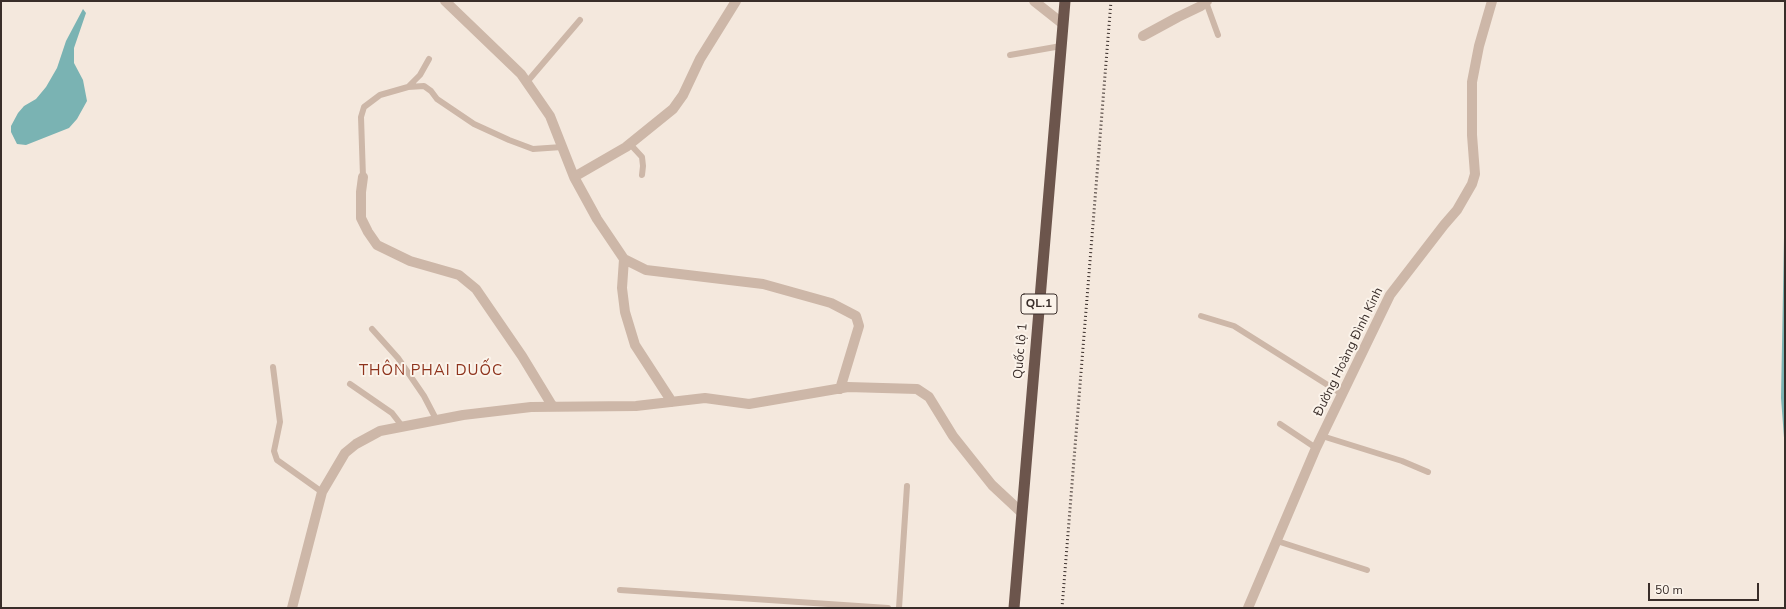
<!DOCTYPE html>
<meta charset="utf-8">
<style>
body{margin:0}
#map{position:relative;width:1786px;height:609px;overflow:hidden;background:#f4e8dd;font-family:"Nunito Sans",sans-serif}
canvas{display:block}
.frame{position:absolute;inset:0;border:2px solid #392d29;pointer-events:none}
.scale{position:absolute;left:1648px;top:583px;width:111px;height:18px;box-sizing:border-box;border:2px solid #392d29;border-top:0;padding-left:5px;font-size:12px;line-height:14px;white-space:nowrap;color:#392d29;-webkit-text-stroke:3px #fbf3ea;paint-order:stroke}
</style>
<div id="map">
<canvas width="1786" height="609"></canvas>
<div class="frame"></div>
<div class="scale">50 m</div>
</div>
<script>
const ctx = document.querySelector('canvas').getContext('2d');
ctx.lineJoin = 'round';
function fillPath(path, color) { ctx.fillStyle = color; ctx.fill(path, 'evenodd'); }
const toPath = rows => new Path2D(rows.map(r => 'M' + r).join(''));
function stroke(path, color, width, dash) { ctx.strokeStyle = color; ctx.lineWidth = width; ctx.lineCap = dash ? 'butt' : 'round'; ctx.setLineDash(dash || []); ctx.stroke(path); }
function label(font, color, halo, rows, align = 'center') {
  ctx.font = font + ' "Nunito Sans",sans-serif'; ctx.lineWidth = 4; ctx.setLineDash([]); ctx.textBaseline = 'middle'; ctx.strokeStyle = halo; ctx.fillStyle = color; for (const [text, x, y, turn = 0] of rows) {
    ctx.save(); ctx.translate(x, y); ctx.rotate((+turn || 0) * Math.PI / 180); ctx.textAlign = isNaN(turn) ? turn : align; if (halo) ctx.strokeText(text, 0, 0); ctx.fillText(text, 0, 0); ctx.restore();
  }
}
fillPath(toPath([
 [83,9,86,13,74,48,74,63,83,80,87,101,77,119,69,128,26,145,17,144,11,132,11,126,18,113,24,106,36,99,46,87,57,68,66,41],
 [1785,184,1785,451,1781,398]
]), '#7ab3b3');
stroke(toPath([
 [1206,2,1218,35],
 [1010,55,1061,46],
 [527,82,580,20],
 [408,87,420,75,429,59],
 [630,144,642,157,643,166,642,175],
 [363,177,361,117,364,107,380,95,408,87,424,86,431,91,437,99,474,124,509,140,533,149,562,147],
 [1201,316,1234,326,1342,394],
 [372,329,398,358,424,396,436,419],
 [273,367,280,422,274,451,277,460,322,492],
 [350,384,392,413,402,426],
 [1280,424,1316,448],
 [1322,436,1402,461,1428,472],
 [1277,541,1367,570],
 [620,590,888,608],
 [899,608,907,486]
]), '#cdb7a8', 6);
stroke(toPath([
 [445,1,521,74,550,116,574,177,597,219,624,259,646,270,763,284,831,303,856,316,859,326,840,389],
 [1143,36,1178,17,1201,6,1207,1],
 [363,177,361,192,361,218,368,232,377,245,410,261,459,275,476,289,522,356,553,407],
 [574,177,626,147,673,109,683,95,700,59,736,1],
 [624,259,622,288,625,312,635,345,672,402],
 [292,608,322,492,345,453,356,444,380,431,463,415,531,407,636,406,705,398,749,404,848,387,917,389,929,397,953,436,992,485,1021,512]
]), '#cdb7a8', 10);
stroke(toPath([
 [1034,1,1063,24],
 [1248,608,1316,448,1390,295,1444,225,1457,210,1472,184,1475,174,1472,135,1472,82,1479,46,1492,1]
]), '#cdb7a8', 10);
stroke(toPath([
 [1014,608,1065,1]
]), '#6c554c', 11);
stroke(toPath([
 [1062,608,1111,1]
]), '#392d29', 3, [1, 3]);
for (const [x, y, w] of [
 [1039,304,36]
]) { const box = new Path2D(); box.roundRect(x - w / 2, y - 10, w, 20, 3); ctx.fillStyle = '#fbf3ea'; ctx.fill(box); stroke(box, '#392d29', 1); }
label('bold 12px', '#392d29', null, [
 ["QL.1",1039,304]
]);
label('13px', '#392d29', '#fbf3ea', [
 ["Quốc lộ 1",1021,351,-85],
 ["Đường Hoàng Đình Kinh",1349,352,-64]
]);
ctx.letterSpacing = '1px';
label('15px', '#8e331c', '#fbf3ea', [
 ["THÔN PHAI DUỐC",431,371]
]);
ctx.letterSpacing = '0px';
</script>
